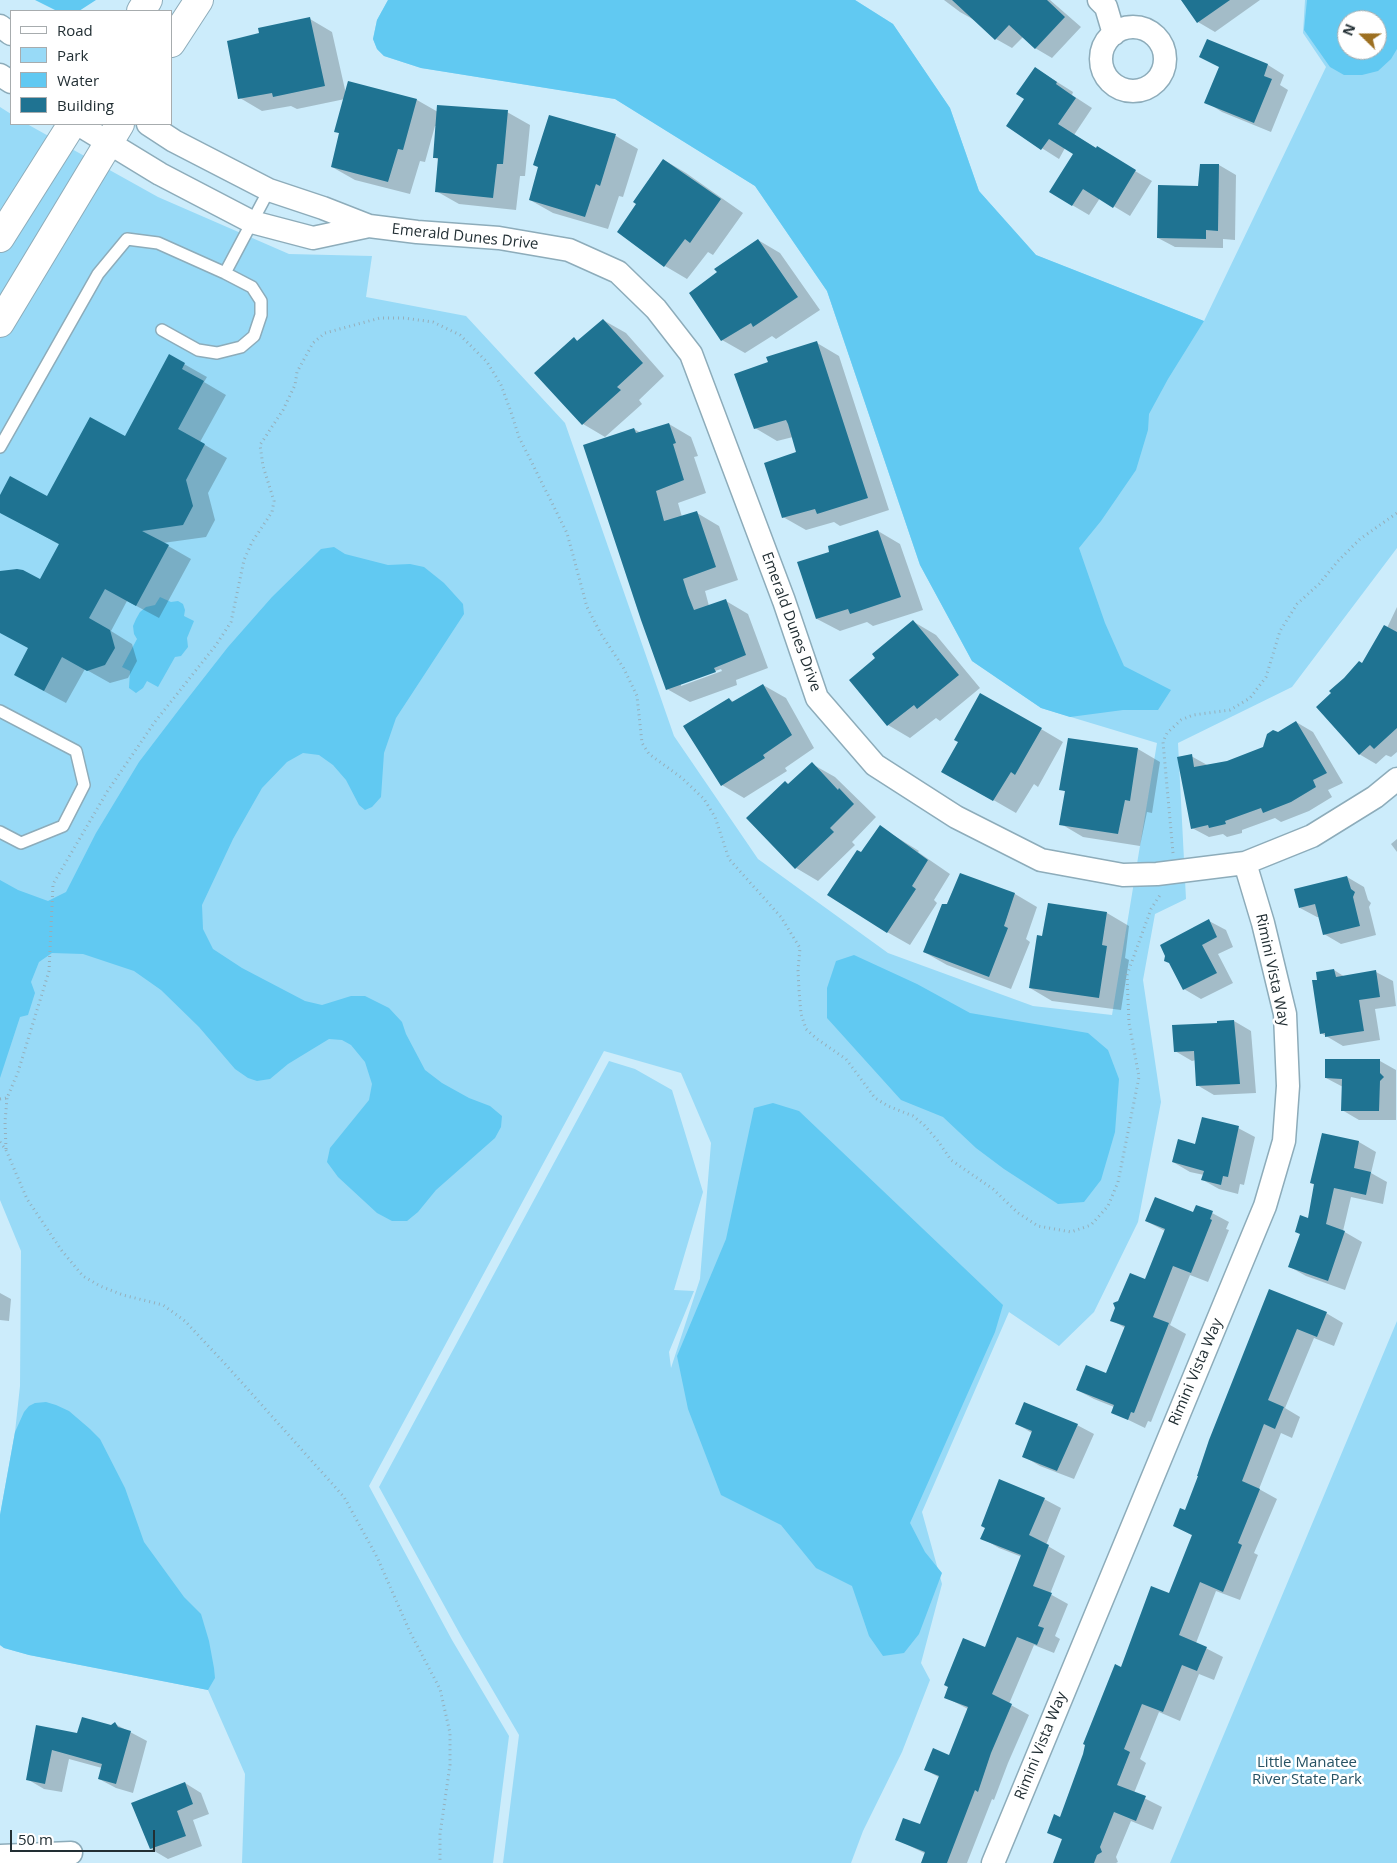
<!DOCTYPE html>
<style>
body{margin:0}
#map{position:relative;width:1397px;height:1863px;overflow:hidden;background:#ccecfb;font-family:"Open Sans",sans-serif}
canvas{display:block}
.legend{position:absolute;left:10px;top:10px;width:162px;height:115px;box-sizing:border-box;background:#fff;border:1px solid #a7acae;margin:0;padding:6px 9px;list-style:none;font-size:15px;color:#222f34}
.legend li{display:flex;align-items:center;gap:10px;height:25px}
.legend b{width:25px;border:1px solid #a7acae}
.north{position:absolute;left:1337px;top:10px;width:50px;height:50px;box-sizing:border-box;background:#fff;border:1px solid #a7acae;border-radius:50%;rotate:292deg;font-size:14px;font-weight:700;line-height:20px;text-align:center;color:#222f34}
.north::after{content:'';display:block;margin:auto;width:18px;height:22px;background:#9d7021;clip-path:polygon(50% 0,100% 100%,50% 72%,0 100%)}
.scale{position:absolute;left:10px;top:1830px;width:145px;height:22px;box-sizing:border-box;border:2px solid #222f34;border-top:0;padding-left:6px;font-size:15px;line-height:18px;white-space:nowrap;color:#222f34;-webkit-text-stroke:4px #fff;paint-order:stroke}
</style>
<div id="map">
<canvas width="1397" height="1863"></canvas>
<ul class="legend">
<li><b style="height:6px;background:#fff"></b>Road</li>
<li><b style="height:14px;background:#98daf7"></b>Park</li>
<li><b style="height:14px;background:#61c9f2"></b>Water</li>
<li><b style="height:14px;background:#1f7392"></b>Building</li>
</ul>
<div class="north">N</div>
<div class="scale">50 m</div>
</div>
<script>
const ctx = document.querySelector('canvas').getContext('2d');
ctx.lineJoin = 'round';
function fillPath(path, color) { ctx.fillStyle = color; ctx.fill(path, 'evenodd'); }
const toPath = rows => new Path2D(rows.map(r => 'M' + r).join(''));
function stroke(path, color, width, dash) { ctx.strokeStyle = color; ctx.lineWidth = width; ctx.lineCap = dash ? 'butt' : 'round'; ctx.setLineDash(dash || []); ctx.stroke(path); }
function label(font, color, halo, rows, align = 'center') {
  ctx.font = font + ' "Open Sans",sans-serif'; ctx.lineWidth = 5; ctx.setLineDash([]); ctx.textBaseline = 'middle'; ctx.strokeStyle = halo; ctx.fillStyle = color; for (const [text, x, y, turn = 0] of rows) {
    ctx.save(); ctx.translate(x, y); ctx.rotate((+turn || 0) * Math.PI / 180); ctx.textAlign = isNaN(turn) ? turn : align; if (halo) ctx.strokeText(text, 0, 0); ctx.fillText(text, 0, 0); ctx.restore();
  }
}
fillPath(toPath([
 [388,0,855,0,893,24,950,108,979,191,1036,255,1204,321,1326,67,1303,33,1305,0,1397,0,1397,548,1292,687,1178,743,1186,899,1155,914,1143,980,1161,1102,1138,1222,1094,1312,1059,1346,1009,1312,922,1512,942,1584,921,1663,930,1680,902,1752,863,1831,851,1863,503,1863,519,1735,461,1636,379,1487,609,1061,635,1069,672,1090,703,1192,674,1290,694,1291,669,1352,671,1368,700,1279,711,1143,681,1073,604,1051,369,1486,452,1640,509,1736,493,1863,242,1863,245,1774,208,1690,29,1655,4,1648,0,1645,0,1515,15,1432,20,1386,21,1251,0,1200,0,107,11,114,11,124,27,124,158,197,289,254,372,256,366,297,466,316,565,423,674,736,758,859,888,953,1033,1006,1112,1015,1157,743,1041,708,972,661,920,565,827,291,755,186,615,99,421,68,384,56,377,49,373,39,377,20],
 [1347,20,1377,20,1377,50,1347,50],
 [1397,1321,1397,1863,1170,1863]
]), '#98daf7');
fillPath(toPath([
 [35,0,96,0,79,11,57,11],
 [388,0,855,0,893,24,950,108,979,191,1036,255,1204,321,1168,379,1149,414,1148,430,1136,470,1101,521,1079,548,1105,623,1124,666,1171,690,1158,710,1123,710,1070,717,1041,708,972,661,920,565,827,291,755,186,615,99,421,68,384,56,377,49,373,39,377,20],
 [1307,0,1397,0,1397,49,1391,59,1378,71,1362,75,1344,75,1330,67,1304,30],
 [1347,20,1377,20,1377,50,1347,50],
 [334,547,345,554,388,565,410,564,424,567,444,583,463,604,464,614,396,718,384,753,381,797,372,807,365,810,359,805,346,780,333,765,319,755,303,753,287,762,262,788,233,839,202,905,203,929,213,949,242,968,305,1001,322,1005,351,996,365,996,389,1008,402,1022,406,1034,425,1070,442,1083,469,1098,490,1106,502,1116,501,1127,495,1138,436,1190,418,1212,407,1221,392,1221,377,1213,338,1177,327,1162,330,1148,369,1100,372,1084,365,1062,351,1045,342,1040,329,1039,288,1064,270,1079,257,1081,248,1078,235,1069,199,1027,161,990,134,971,83,954,52,953,39,962,31,982,35,993,28,1015,20,1017,0,1078,0,880,18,890,48,901,66,892,96,833,139,762,181,707,228,647,272,597,321,549],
 [160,597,171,602,178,601,183,604,185,610,184,616,194,621,187,638,188,647,181,656,175,657,158,687,147,681,143,688,136,693,129,688,130,671,122,667,137,639,134,634,133,626,136,619,140,612,146,607,155,605],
 [854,955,917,984,970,1013,1088,1033,1108,1050,1119,1079,1115,1132,1101,1180,1084,1202,1058,1204,1004,1169,976,1148,943,1117,901,1100,827,1018,827,988,836,961],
 [773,1103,799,1111,1003,1305,995,1332,910,1523,925,1552,942,1573,919,1634,904,1653,883,1656,869,1636,852,1586,816,1568,781,1525,721,1495,688,1409,677,1356,726,1239,754,1108],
 [46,1402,56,1405,69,1411,90,1429,100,1439,125,1488,144,1542,184,1597,201,1614,209,1641,214,1668,215,1678,208,1690,29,1655,4,1648,0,1645,0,1515,15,1432,24,1412,29,1406,35,1403]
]), '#61c9f2');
fillPath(toPath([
 [944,0,1050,0,1081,27,1052,58,1035,48,1023,37,1012,48,996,39,976,21,960,12],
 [1181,0,1260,0,1215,32,1198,22],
 [310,19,332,32,346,94,417,100,438,112,507,112,530,125,525,176,520,176,516,210,459,204,436,191,439,160,434,157,437,126,435,126,425,162,420,161,410,194,355,180,332,167,340,134,336,131,345,99,297,109,291,106,262,111,240,98],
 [1207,40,1268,65,1284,75,1280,85,1288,90,1271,132,1222,112,1206,102,1221,67],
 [1035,68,1073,92,1072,95,1092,108,1074,135,1152,181,1130,216,1100,198,1089,215,1072,205,1075,154,1065,148,1059,159,1007,126,1026,98],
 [550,116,616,136,638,149,623,197,619,196,608,229,553,213,530,200,539,168],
 [664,160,686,173,743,213,713,255,708,252,687,279,665,266,619,232],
 [1202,165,1219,165,1236,175,1235,240,1223,239,1223,248,1175,247,1158,238,1199,187],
 [758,240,780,253,820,310,776,339,772,336,745,353,722,340],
 [603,320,626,333,664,376,639,400,642,404,605,437,583,424,574,339,578,341],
 [817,343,839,356,889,510,840,526,834,522,806,530,783,517,798,453,793,437,777,441,755,428,769,363],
 [184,364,207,377,204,382,226,395,200,442,227,458,208,493,215,520,206,537,163,543,191,559,159,618,127,601,111,631,132,644,137,661,128,678,110,683,85,669,66,703,38,688,30,648,0,632,0,573,41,581,60,545,0,511,0,497,47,498,125,437],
 [669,424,691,437,698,456,694,457,706,493,678,503,682,517,697,513,719,526,738,580,705,591,709,606,726,601,748,614,768,668,736,680,737,685,690,702,667,689,634,429,641,433],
 [721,669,722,671,681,686,681,683],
 [878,531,900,544,923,610,873,626,867,622,840,631,817,619,831,552],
 [1397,607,1397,752,1391,757,1386,755,1376,764,1359,754,1362,664,1387,628],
 [914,622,936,635,980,688,940,721,936,718,910,738,888,725,877,658],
 [763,685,786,698,814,748,785,768,787,771,744,798,722,785,729,699,734,702],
 [1296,722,1313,732,1343,783,1328,790,1332,797,1309,811,1281,822,1275,818,1242,830,1242,833,1227,837,1223,834,1209,837,1192,828,1191,756,1209,766,1227,762,1264,748,1278,733],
 [1041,729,1063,742,1038,787,1034,784,1016,813,943,771],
 [1138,749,1160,762,1152,813,1147,812,1140,846,1083,837,1061,824,1066,792,1061,789],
 [812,764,835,777,876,817,852,842,855,845,818,881,796,868,785,782,789,785],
 [880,827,919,851,918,852,950,874,934,900,937,903,910,945,887,932,861,854],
 [1397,839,1397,852,1391,844],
 [961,874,1015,894,1037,907,1026,939,1030,942,1011,989,947,965,924,952],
 [1347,877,1364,887,1368,900,1371,903,1369,907,1376,935,1341,944,1324,934,1320,917,1317,917,1300,908],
 [1107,913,1129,926,1125,958,1129,960,1121,1010,1052,1001,1030,988,1043,937],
 [1209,921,1226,930,1233,947,1218,954,1233,983,1201,999,1184,989],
 [1334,970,1345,977,1376,972,1393,981,1396,1006,1375,1009,1380,1040,1343,1046,1321,1033,1319,981],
 [1234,1021,1251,1031,1256,1093,1214,1095,1197,1085,1196,1060,1192,1061,1175,1051,1218,1024,1218,1022],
 [1380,1061,1396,1070,1396,1120,1359,1120,1342,1110,1343,1087,1326,1078],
 [1238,1128,1255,1137,1244,1185,1240,1184,1238,1194,1219,1189,1203,1180,1204,1175,1190,1172,1173,1162,1196,1145],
 [1323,1135,1359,1142,1376,1152,1371,1173,1387,1182,1383,1204,1351,1197,1343,1231,1362,1242,1345,1290,1306,1276,1290,1267,1309,1219,1315,1185,1311,1183],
 [1212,1213,1229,1222,1226,1229,1229,1230,1208,1282,1190,1275,1170,1325,1186,1334,1151,1422,1148,1421,1145,1428,1112,1412,1114,1407,1094,1399,1077,1390,1106,1375,1125,1328,1112,1320,1146,1281,1165,1231,1146,1221],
 [1270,1291,1326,1313,1343,1323,1334,1346,1314,1338,1285,1408,1300,1417,1292,1438,1281,1433,1259,1489,1277,1499,1254,1553,1258,1555,1240,1600,1216,1591,1196,1643,1223,1657,1214,1680,1199,1674,1180,1721,1159,1712,1140,1759,1146,1763,1134,1793,1162,1807,1153,1830,1131,1821,1116,1857,1118,1862,1116,1863,1054,1863,1063,1840,1048,1832,1061,1818,1122,1668,1170,1595,1193,1536,1174,1525,1186,1511],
 [0,1293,11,1299,9,1321,0,1320],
 [1017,1424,1077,1425,1094,1434,1074,1479,1040,1466,1023,1456,1032,1433],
 [1044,1499,1061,1508,1046,1545,1065,1556,1050,1594,1068,1604,1055,1636,1060,1639,1054,1653,1034,1645,1009,1704,1029,1715,1008,1763,994,1800,992,1799,967,1863,927,1863,926,1854,896,1839,920,1826,940,1778,926,1770,950,1756,968,1709,945,1697,985,1649,1022,1557,999,1548,982,1538],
 [115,1724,147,1741,133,1793,116,1788,99,1779,102,1768,69,1759,62,1792,44,1789,27,1779,37,1727,78,1735,111,1726],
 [185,1783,201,1793,209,1814,193,1820,202,1846,168,1859,151,1849,133,1803]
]), '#0003');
fillPath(toPath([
 [952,0,1047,0,1065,17,1035,49,1009,25,995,40],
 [1181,0,1230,0,1197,23],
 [310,17,325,86,273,97,272,93,238,99,227,41,259,33,258,28],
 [1207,39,1268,64,1264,76,1272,79,1254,123,1204,103,1219,67,1199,57],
 [1035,67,1057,82,1056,84,1076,98,1058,124,1096,148,1097,146,1136,170,1113,208,1083,189,1072,206,1049,192,1073,154,1049,139,1041,150,1006,126,1024,99,1016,94],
 [348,81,417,99,403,150,398,149,388,182,331,167,339,133,334,132],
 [437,105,508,110,503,164,497,164,493,198,435,192,438,158,433,158],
 [549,115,616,134,600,186,596,184,585,217,529,200,538,167,533,165],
 [663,159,721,199,690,243,685,239,664,267,617,232,636,204,633,202],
 [1200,164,1219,164,1218,231,1206,230,1206,239,1157,238,1158,185,1198,186],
 [758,239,798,297,753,327,751,323,721,341,689,293,717,272,714,269],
 [603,319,643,363,617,387,621,390,582,425,534,373,574,337,577,341],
 [817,341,868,498,817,514,815,509,782,518,764,463,796,452,788,424,786,420,754,429,734,374,768,362,766,357],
 [169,354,185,363,182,369,204,381,178,429,205,444,186,480,193,506,183,525,142,531,169,545,136,606,105,589,89,618,110,630,115,648,105,665,87,671,62,657,44,691,14,675,28,648,0,633,0,571,17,569,23,570,40,579,59,544,0,513,0,495,10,476,47,496,90,417,125,436],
 [669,423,676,443,673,444,684,480,656,491,664,521,697,511,716,567,683,579,688,595,694,610,726,599,746,655,714,668,716,672,666,690,641,620,583,445,634,428,636,433],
 [878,530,901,597,850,614,848,609,816,619,797,562,829,552,828,546],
 [913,620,959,675,917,709,914,705,887,726,849,680,875,658,872,654],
 [1384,625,1397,632,1397,728,1374,749,1370,745,1359,755,1316,707,1331,693,1329,691,1344,678,1359,661,1362,663],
 [763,684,792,735,763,755,765,758,721,786,683,726,729,698,732,702],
 [980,693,1042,728,1015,775,1011,772,993,801,941,772,958,742,954,740],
 [1296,721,1327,773,1313,780,1316,787,1291,802,1263,813,1261,808,1225,821,1226,824,1209,828,1208,825,1191,829,1177,757,1192,754,1194,767,1227,761,1263,747,1267,734,1273,730,1278,732],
 [1068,738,1138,748,1130,801,1125,800,1118,834,1059,825,1065,791,1059,790],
 [812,762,838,790,839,788,854,804,830,828,834,832,795,869,746,818,785,781,788,784],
 [880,825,928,860,912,886,916,889,887,933,827,895,857,850,861,852],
 [960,873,1015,893,1004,926,1008,928,989,977,923,952,942,904,947,904],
 [1347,876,1351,889,1355,892,1353,897,1360,926,1323,935,1315,904,1299,908,1294,889],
 [1048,903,1107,912,1102,945,1107,946,1099,998,1029,988,1037,935,1042,936],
 [1209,919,1217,937,1202,945,1217,973,1183,990,1169,963,1164,961,1165,956,1160,945],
 [1334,969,1336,977,1376,970,1380,997,1359,1000,1364,1031,1325,1037,1325,1033,1320,1034,1312,980,1317,980,1316,972],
 [1234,1020,1240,1084,1196,1086,1194,1051,1174,1052,1172,1025,1217,1023,1217,1021],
 [1325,1059,1380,1059,1380,1073,1384,1077,1380,1081,1379,1111,1341,1111,1342,1079,1325,1078],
 [1202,1117,1239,1126,1228,1177,1223,1176,1221,1185,1201,1180,1204,1171,1172,1162,1178,1139,1195,1144],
 [1322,1133,1359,1141,1354,1168,1371,1172,1366,1195,1334,1188,1326,1224,1345,1231,1328,1281,1288,1267,1300,1234,1295,1232,1300,1215,1308,1218,1314,1184,1310,1183],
 [1155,1197,1193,1212,1196,1205,1213,1211,1210,1219,1212,1220,1191,1273,1173,1266,1153,1317,1169,1323,1134,1413,1131,1412,1128,1420,1111,1413,1114,1405,1076,1390,1086,1365,1106,1373,1125,1326,1110,1321,1115,1308,1113,1303,1118,1301,1130,1273,1145,1279,1165,1229,1145,1221],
 [1269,1289,1327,1312,1317,1337,1297,1329,1268,1400,1284,1407,1275,1429,1264,1424,1242,1481,1260,1489,1238,1543,1242,1545,1223,1592,1200,1582,1179,1635,1207,1647,1197,1671,1182,1665,1163,1712,1142,1704,1124,1749,1130,1752,1117,1785,1146,1796,1136,1821,1114,1812,1100,1847,1102,1852,1097,1855,1094,1863,1053,1863,1062,1839,1047,1833,1054,1814,1060,1817,1083,1754,1085,1745,1083,1744,1115,1664,1121,1667,1151,1586,1169,1593,1192,1535,1173,1526,1180,1508,1185,1510,1198,1476,1197,1476,1209,1440],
 [1024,1402,1078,1424,1057,1471,1022,1457,1032,1431,1015,1424],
 [999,1479,1045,1498,1029,1535,1049,1545,1033,1586,1052,1593,1038,1626,1044,1628,1037,1645,1017,1637,992,1694,1012,1704,991,1753,978,1792,975,1790,947,1863,921,1863,925,1852,895,1840,903,1818,920,1824,939,1776,924,1770,933,1748,949,1755,968,1707,944,1698,948,1687,944,1685,963,1638,985,1647,1021,1555,980,1539,985,1528,981,1526],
 [82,1717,111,1725,115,1722,118,1727,131,1731,116,1784,98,1779,102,1764,52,1750,45,1784,26,1780,36,1725,77,1733],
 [185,1782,193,1804,177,1811,186,1836,150,1849,131,1803]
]), '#1f7392');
const service = toPath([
 [225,273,269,190],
 [0,447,98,274,127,239,158,243,225,273,252,287,261,301,261,315,254,336,241,347,217,353,198,350,162,330],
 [0,711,76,751,84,785,63,826,21,843,0,832]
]);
const minor = toPath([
 [1099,0,1106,7,1114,34],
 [0,26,11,34],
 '1101 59a32 32 0 1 1 64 0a32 32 0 1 1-64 0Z',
 [0,75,11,82],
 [78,124,160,174,252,222,313,238,369,226],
 [148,124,174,141,269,190,323,208,369,226,417,232,499,238,569,250,618,272,656,309,691,354,784,601,817,698,875,765,956,817,1041,860,1123,875,1157,874,1245,863,1312,836,1375,797,1397,779],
 [0,1856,71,1853],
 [993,1863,1265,1206,1284,1141,1288,1086,1285,1014,1263,923,1245,863]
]);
const tertiary = toPath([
 [141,11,148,0],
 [171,43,199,0],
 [0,238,72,124],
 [0,323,120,124]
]);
stroke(service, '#8dacba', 14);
stroke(minor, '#8dacba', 25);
stroke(tertiary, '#8dacba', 30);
stroke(toPath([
 [1173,853,1163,742,1167,733,1181,720,1193,715,1230,710,1250,698,1266,677,1280,631,1297,604,1319,584,1338,561,1360,539,1397,513],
 [0,1099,7,1098,18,1072,49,971,53,884,107,792,154,723,216,645,231,622,244,560,252,542,272,512,274,501,263,466,260,445,283,410,295,385,297,372,313,343,325,333,380,318,404,318,433,322,460,335,487,362,501,385,511,412,519,437,567,533,587,607,601,634,623,667,637,696,642,743,649,754,682,778,704,799,715,817,729,859,781,917,800,948,798,970,799,990,801,1014,806,1029,817,1039,846,1059,875,1098,888,1106,913,1116,924,1125,938,1141,951,1160,993,1189,1018,1213,1038,1226,1071,1232,1091,1225,1108,1206,1118,1182,1139,1077,1129,1023,1127,975,1151,909,1160,895],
 [0,1142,6,1150,27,1199,62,1251,83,1276,100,1286,123,1295,163,1305,185,1321,227,1366,344,1497,377,1557,410,1632,440,1689,450,1733,450,1765,440,1834,440,1863],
 [6,1149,5,1122,7,1098]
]), '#95afbb', 3, [1, 4]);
stroke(service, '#fff', 11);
stroke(minor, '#fff', 22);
stroke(tertiary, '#fff', 28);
label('15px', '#222f34', '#fff', [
 ["Emerald Dunes Drive",465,237,6],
 ["Emerald Dunes Drive",791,622,70],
 ["Rimini Vista Way",1272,970,78],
 ["Rimini Vista Way",1196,1372,-67],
 ["Rimini Vista Way",1041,1746,-68]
]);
label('15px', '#265264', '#fff', [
 ["Little Manatee",1307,1763],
 ["River State Park",1307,1780]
]);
</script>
